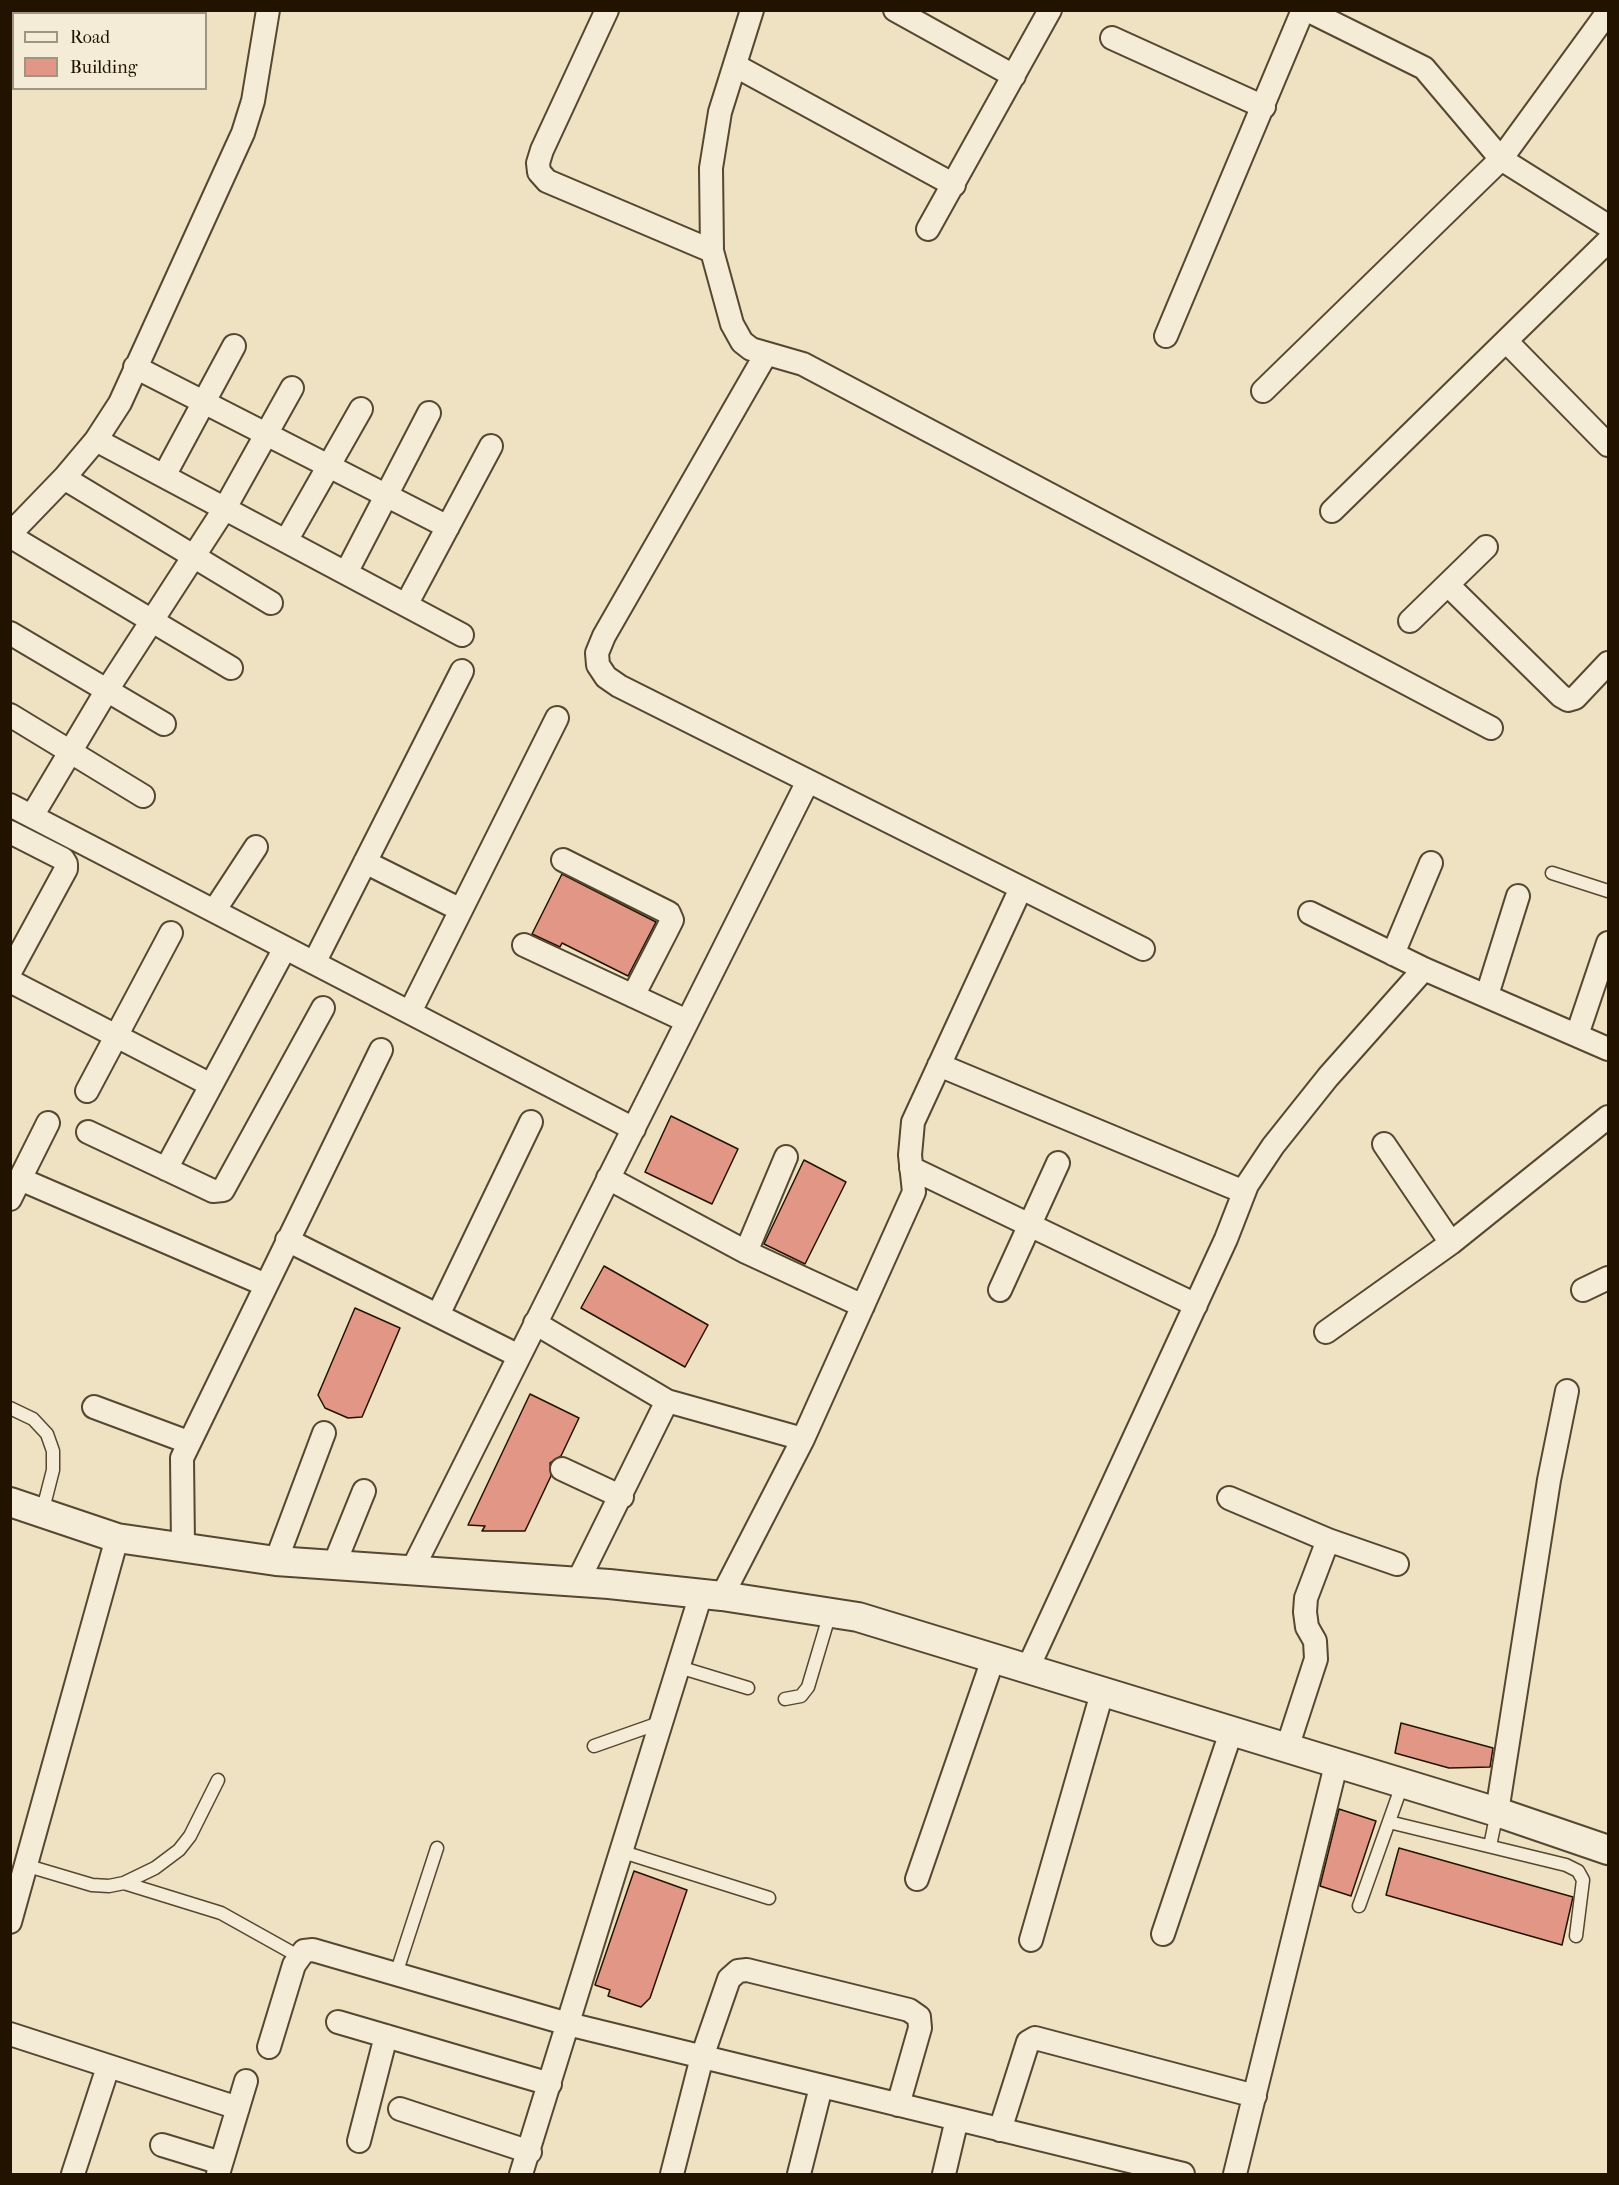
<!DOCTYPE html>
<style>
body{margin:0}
#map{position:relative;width:1619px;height:2185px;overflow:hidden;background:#eee2c2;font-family:"IM FELL French Canon",serif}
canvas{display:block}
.frame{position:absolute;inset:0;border:12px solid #221300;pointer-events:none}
.legend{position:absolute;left:12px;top:12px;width:195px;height:78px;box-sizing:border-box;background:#f4ecd7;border:2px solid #a09581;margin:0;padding:8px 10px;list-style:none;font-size:18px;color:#221300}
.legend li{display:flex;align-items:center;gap:12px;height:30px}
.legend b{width:30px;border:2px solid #a09581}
</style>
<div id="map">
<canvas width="1619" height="2185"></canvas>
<div class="frame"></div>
<ul class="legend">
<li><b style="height:8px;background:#f4ecd7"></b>Road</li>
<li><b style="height:16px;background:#e29786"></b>Building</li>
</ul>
</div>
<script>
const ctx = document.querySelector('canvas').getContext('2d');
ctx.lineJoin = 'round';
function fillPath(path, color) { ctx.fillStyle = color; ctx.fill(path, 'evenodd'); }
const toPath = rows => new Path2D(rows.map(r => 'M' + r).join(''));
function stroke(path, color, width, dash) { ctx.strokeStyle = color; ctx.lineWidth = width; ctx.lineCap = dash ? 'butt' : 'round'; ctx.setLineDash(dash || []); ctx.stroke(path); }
const building = toPath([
 [562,874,656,922,628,976,562,943,560,947,532,934,562,874],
 [671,1116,738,1149,712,1204,645,1172,671,1116],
 [804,1160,846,1182,805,1264,764,1244,804,1160],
 [604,1266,708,1325,685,1367,581,1308,604,1266],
 [355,1308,400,1328,362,1417,348,1418,325,1408,318,1395,355,1308],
 [530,1394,579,1418,561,1456,550,1463,551,1476,525,1531,482,1531,485,1526,468,1525,530,1394],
 [1401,1723,1493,1748,1490,1767,1449,1768,1395,1753,1401,1723],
 [1339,1809,1376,1821,1351,1896,1320,1886,1339,1809],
 [1399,1848,1573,1897,1562,1945,1386,1895,1399,1848],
 [634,1871,687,1890,650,1998,641,2007,608,1996,610,1990,595,1985,634,1871]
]);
fillPath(building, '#e29786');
stroke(building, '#221300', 1.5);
const service = toPath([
 [1552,873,1608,891],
 [10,1408,33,1419,47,1434,53,1451,53,1470,42,1513],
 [679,1667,748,1688],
 [785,1699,801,1696,808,1687,830,1613],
 [594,1746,662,1722],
 [1389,1822,1566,1865,1578,1871,1583,1880,1576,1936],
 [1490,1846,1497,1812],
 [623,1852,769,1898],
 [28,1866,92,1885,109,1886,124,1883,155,1868,179,1850,190,1836,218,1780],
 [124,1883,221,1913,298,1956],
 [1359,1906,1402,1785],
 [396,1974,437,1848]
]);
const minor = toPath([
 [607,10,542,150,538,163,539,172,547,181,712,251],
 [752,10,720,112,711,168,712,251,732,324,742,342,751,349,803,364,1491,728],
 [895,10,1014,76],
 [1307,10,1424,68,1501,159,1608,226],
 [1112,38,1264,107],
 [736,66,954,185],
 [928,229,1050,10],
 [1166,336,1303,10],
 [1506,341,1608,445],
 [766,354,604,636,597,653,598,665,606,677,619,686,1143,949],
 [135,367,448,527],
 [1263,391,1501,159,1608,12],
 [96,440,462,635],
 [164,476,234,346],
 [64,478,271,603],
 [1332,511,1608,241],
 [10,534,64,478,96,440,120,403,243,133,253,101,268,10],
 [10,536,231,668],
 [286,541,361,409],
 [346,573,429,413],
 [1448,585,1561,696,1568,700,1575,698,1608,663],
 [406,605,491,446],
 [1410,621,1486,547],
 [10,633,164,724],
 [10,715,143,796],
 [10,805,634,1129],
 [32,816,107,690,225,508,292,388],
 [10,832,63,859,66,864,66,869,10,972],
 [563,860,669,913,672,920,666,932,633,996],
 [365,862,461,910],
 [214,911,256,847],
 [1310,913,1424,969,1608,1049],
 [524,945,687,1021],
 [1393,954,1431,863],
 [314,963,462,671],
 [10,981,211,1085],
 [1487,995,1518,896],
 [410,1012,557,718],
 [1577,1035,1608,943],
 [939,1065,1244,1192],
 [87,1091,171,933],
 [88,1132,213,1191,223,1190,323,1008],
 [1384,1144,1451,1243],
 [911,1168,1196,1305],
 [166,1169,285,948],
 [608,1178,746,1252,863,1306],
 [20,1179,266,1285],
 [10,1199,48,1123],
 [287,1240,519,1356],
 [746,1252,786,1157],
 [1000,1290,1058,1163],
 [1583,1290,1608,1278],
 [438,1315,531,1122],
 [535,1323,667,1401,803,1439],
 [1326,1332,1451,1243,1608,1117],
 [94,1407,188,1442],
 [562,1469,622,1497],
 [1229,1498,1328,1540,1397,1564],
 [183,1545,182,1458,381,1050],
 [276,1561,324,1433],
 [334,1565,364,1491],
 [412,1570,808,781],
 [578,1581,667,1401],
 [722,1596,803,1439,914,1192,910,1155,913,1122,1021,888],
 [1027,1670,1226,1239,1247,1185,1273,1146,1328,1077,1424,969],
 [1287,1748,1316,1659,1315,1641,1307,1627,1305,1612,1306,1598,1328,1540],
 [1497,1812,1549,1480,1567,1391],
 [917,1879,993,1659],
 [10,1922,117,1538],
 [1163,1934,1231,1732],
 [1031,1940,1102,1693],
 [338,2022,550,2084],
 [10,2034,238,2108],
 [269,2047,294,1965,304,1951,313,1950,568,2024,1183,2174],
 [400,2109,530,2152],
 [1000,2130,1028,2042,1035,2038,1255,2096],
 [359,2141,386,2036],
 [162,2145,221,2163],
 [73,2174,108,2067],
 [218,2174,246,2081],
 [521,2174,701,1594],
 [672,2174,702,2057,729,1979,738,1971,747,1970,909,2010,919,2017,920,2028,898,2105],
 [799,2174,821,2087],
 [944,2174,957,2119],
 [1235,2174,1336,1765]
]);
const tertiary = toPath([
 [10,1502,117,1538,276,1561,609,1584,722,1596,858,1617,1497,1812,1608,1850]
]);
stroke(service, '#554730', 15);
stroke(minor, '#554730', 26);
stroke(tertiary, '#554730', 32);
stroke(service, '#f4ecd7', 12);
stroke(minor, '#f4ecd7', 22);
stroke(tertiary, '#f4ecd7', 28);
</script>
